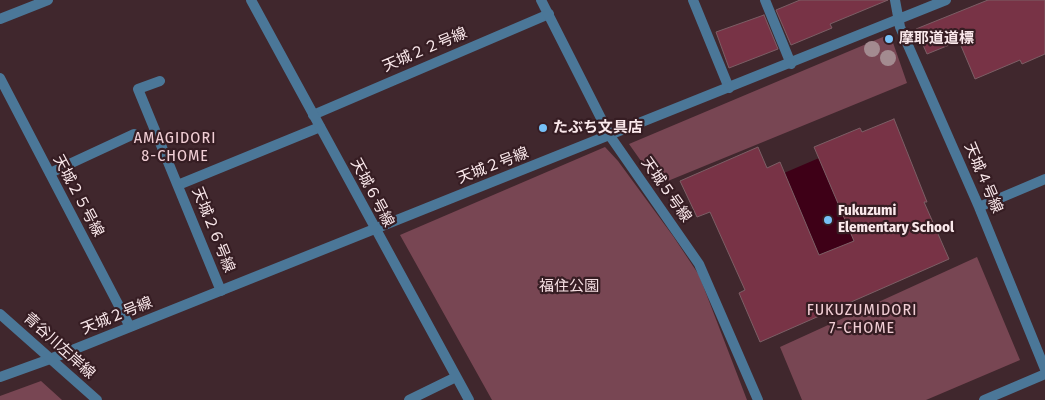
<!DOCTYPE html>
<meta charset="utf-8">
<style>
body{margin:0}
canvas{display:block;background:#40272d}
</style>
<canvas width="1045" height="400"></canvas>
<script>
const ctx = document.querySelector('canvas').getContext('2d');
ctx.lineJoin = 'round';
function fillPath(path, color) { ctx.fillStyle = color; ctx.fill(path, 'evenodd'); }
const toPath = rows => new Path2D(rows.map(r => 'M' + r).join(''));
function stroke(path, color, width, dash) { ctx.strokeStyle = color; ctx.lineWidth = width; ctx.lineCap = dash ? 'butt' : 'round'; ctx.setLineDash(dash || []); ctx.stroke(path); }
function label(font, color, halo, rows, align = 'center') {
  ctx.font = font + ' "Fira Sans Condensed","Noto Sans JP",sans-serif'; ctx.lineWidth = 4.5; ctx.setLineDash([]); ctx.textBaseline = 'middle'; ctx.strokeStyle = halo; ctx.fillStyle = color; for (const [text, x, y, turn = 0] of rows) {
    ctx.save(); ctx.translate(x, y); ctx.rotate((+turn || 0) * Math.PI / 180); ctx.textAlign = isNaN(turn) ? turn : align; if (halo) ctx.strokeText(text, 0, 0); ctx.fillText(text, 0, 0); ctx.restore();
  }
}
fillPath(toPath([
 [890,34,907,83,658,185,629,144],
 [605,147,618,161,673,236,699,275,747,400,492,400,400,235],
 [977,257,1020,360,926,400,802,400,780,347],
 [41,381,62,400,0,400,0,396]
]), '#784653');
fillPath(toPath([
 [819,158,854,241,819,255,784,173]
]), '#3e0017');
const building = toPath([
 [800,0,888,0,830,24,832,28,791,45,776,10,800,0],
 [988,0,1045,0,1045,54,1022,64,1020,60,975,79,959,41,927,54,916,29,988,0],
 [764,15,778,49,729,68,716,32,764,15],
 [894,119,927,202,924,202,949,259,760,342,739,293,745,290,710,212,697,217,680,181,758,147,767,168,780,162,819,255,854,241,814,147,860,128,862,132,894,119]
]);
fillPath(building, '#783346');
stroke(building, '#7c5e65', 1);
stroke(toPath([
 [693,0,729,88],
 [765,0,791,64],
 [160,81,138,89,221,291],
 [313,115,549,14],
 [50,173,134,134],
 [178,185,320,127],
 [0,377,50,359]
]), '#4b7798', 10);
stroke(toPath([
 [251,0,469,400],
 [541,0,610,136,699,264,758,400],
 [895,0,900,27,979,207,1045,369],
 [0,19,48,0],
 [0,78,130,327],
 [979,207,1045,179],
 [50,359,946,0],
 [409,400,456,377],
 [984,400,1045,374]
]), '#4b7798', 10);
stroke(toPath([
 [0,314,97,400]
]), '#4b7798', 10);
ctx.fillStyle = '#a38b90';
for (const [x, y] of [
 [872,49],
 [888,58]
]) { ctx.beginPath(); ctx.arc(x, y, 8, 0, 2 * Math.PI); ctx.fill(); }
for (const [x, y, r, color] of [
 [889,39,5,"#76c0f7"],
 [543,128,5,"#76c0f7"],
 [828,220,5,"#76c0f7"]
]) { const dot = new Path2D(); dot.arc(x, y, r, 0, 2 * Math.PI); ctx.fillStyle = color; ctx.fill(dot); stroke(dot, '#361d23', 2); }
label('bold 15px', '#fae8eb', '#361d23', [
 ["摩耶道道標",899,39],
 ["たぶち文具店",553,128],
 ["Fukuzumi",838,211],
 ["Elementary School",838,228]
], 'left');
label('15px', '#fae8eb', '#361d23', [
 ["天城２２号線",425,50,-23],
 ["天城２号線",493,166,-21],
 ["天城４号線",983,178,67],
 ["天城５号線",666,190,55],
 ["天城６号線",372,193,62],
 ["天城２５号線",78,196,62],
 ["天城２６号線",213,230,68],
 ["天城２号線",117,316,-22],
 ["青谷川左岸線",59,346,42]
]);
label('15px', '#f4dde1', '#361d23', [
 ["福住公園",569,287]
]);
ctx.letterSpacing = '1px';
label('16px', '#f1ced5', '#361d23', [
 ["AMAGIDORI",175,139],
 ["8-CHOME",175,157],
 ["FUKUZUMIDORI",862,311],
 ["7-CHOME",862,329]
]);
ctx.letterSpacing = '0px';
</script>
